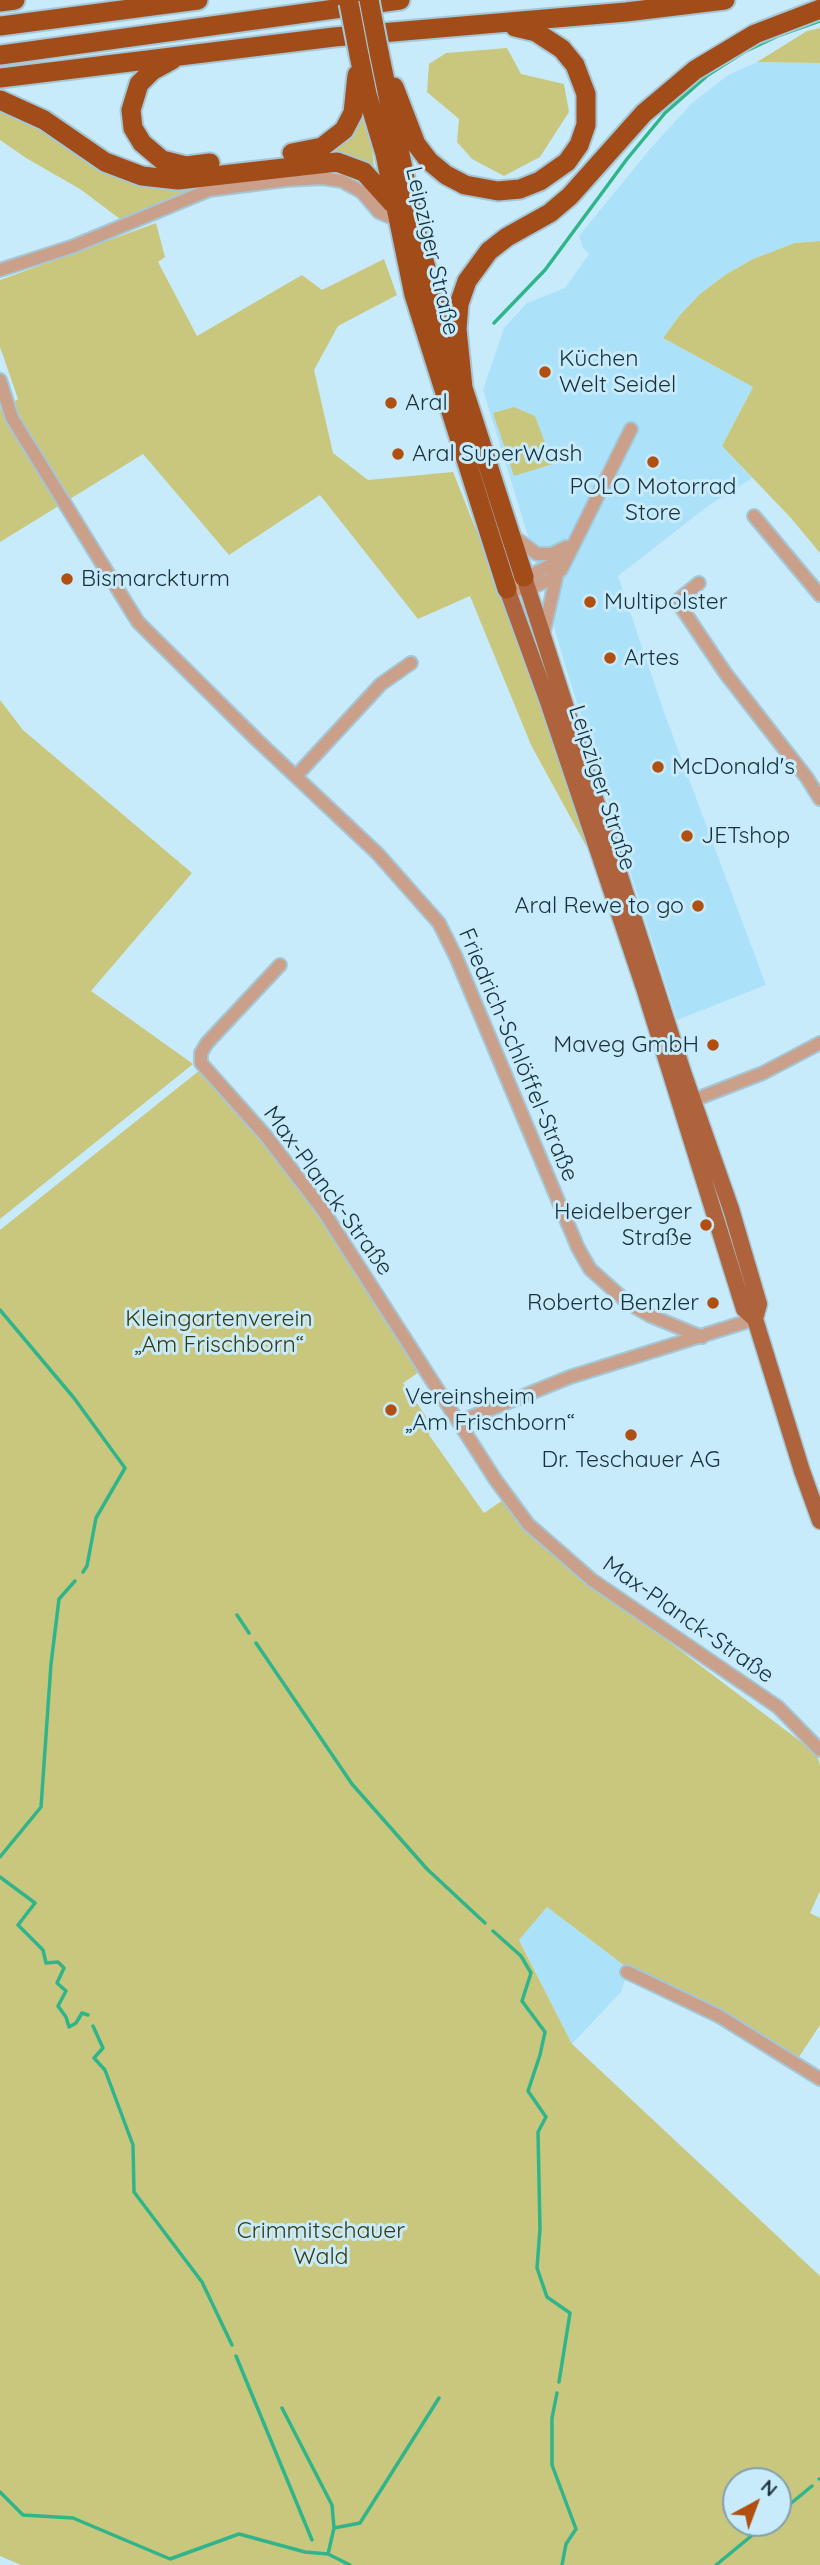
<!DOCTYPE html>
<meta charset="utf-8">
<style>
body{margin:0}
#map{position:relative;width:820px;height:2565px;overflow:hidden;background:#c8ebfb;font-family:Quicksand,sans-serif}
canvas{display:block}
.north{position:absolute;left:722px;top:2467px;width:70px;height:70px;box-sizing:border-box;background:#c8ebfb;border:2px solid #82a1ae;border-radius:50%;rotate:41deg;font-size:19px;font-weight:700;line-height:28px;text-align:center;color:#19313b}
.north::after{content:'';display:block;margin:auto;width:24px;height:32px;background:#b14f10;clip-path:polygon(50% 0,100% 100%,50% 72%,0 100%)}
</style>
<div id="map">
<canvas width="820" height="2565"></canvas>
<div class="north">N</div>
</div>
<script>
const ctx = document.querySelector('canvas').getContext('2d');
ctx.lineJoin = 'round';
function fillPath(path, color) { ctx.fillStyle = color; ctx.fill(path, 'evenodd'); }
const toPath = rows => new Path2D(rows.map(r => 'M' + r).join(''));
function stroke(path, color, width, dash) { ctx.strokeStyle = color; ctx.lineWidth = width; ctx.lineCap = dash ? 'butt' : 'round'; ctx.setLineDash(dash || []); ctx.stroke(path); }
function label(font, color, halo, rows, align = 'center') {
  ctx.font = font + ' Quicksand,sans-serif'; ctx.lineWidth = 6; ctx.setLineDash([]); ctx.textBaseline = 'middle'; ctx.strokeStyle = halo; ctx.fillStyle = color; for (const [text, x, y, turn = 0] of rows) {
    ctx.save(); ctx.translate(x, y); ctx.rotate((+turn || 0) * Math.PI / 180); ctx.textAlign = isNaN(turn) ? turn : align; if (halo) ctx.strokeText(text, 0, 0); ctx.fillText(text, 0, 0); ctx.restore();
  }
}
fillPath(toPath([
 [757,62,820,63,820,241,795,243,753,259,725,275,700,294,680,315,663,338,753,387,722,446,752,478,708,506,618,576,664,712,766,985,677,1020,565,665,527,533,483,390,504,328,527,303,565,288,589,254,583,248,579,236,650,149,692,103,728,75],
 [547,1907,629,1969,621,1992,572,2044,519,1939]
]), '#ace2f9');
fillPath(toPath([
 [820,28,820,63,757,62,807,31],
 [507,48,521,74,564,84,569,112,540,157,504,176,472,159,457,142,459,119,427,92,429,64,446,53],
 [0,106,40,126,77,152,193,186,194,191,120,219,80,189,26,158,0,140],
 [363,106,371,139,375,175,318,154],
 [156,223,165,257,158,262,197,336,302,275,322,290,384,259,397,295,338,326,314,370,333,453,368,480,453,472,492,570,597,866,531,745,470,596,418,619,320,495,229,555,143,454,0,542,0,408,2,411,18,399,0,347,0,280],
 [820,241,820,553,790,517,722,446,753,387,663,338,680,315,700,294,725,275,753,259,795,243],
 [514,407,535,416,553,464,514,476,493,413],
 [0,700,23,730,192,873,91,991,193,1064,0,1219],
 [200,1070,249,1123,296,1181,338,1243,419,1372,403,1383,432,1425,429,1435,484,1513,503,1500,548,1550,817,1754,820,1766,820,1891,810,1913,820,1918,820,2025,797,2060,629,1969,547,1907,519,1940,572,2044,820,2276,820,2565,21,2565,0,2556,0,1230],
 [736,2481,778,2481,778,2523,736,2523]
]), '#c9c77d');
stroke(toPath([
 [494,323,545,270,627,159,665,113,708,75,744,52,780,35,820,21],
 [0,1310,74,1398,125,1468,96,1518,87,1566,83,1572],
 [237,1615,249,1633],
 [256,1643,352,1784,427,1869,485,1923],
 [0,1857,41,1807,51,1664,59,1599,75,1581],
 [0,1877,35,1903,18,1925,43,1950,46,1963,58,1962,64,1968,57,1983,66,1991,58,2006,66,2017,69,2027,76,2023,82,2013,88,2015],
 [493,1931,521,1956,531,1973,522,2001,545,2032,540,2055,528,2091,546,2117,538,2132,540,2229,537,2268,547,2297,570,2313,559,2382],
 [93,2026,103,2048,94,2058,105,2070,133,2145,134,2192,202,2282,232,2345],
 [236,2356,312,2540],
 [557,2393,552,2418,552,2465,576,2529,566,2544,562,2565],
 [282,2408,332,2505,334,2528],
 [819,2479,820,2479],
 [0,2492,23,2515,73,2518,170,2559,239,2534,305,2552,328,2554,350,2565],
 [778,2514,812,2486],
 [328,2554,334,2528,360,2523,439,2398],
 [716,2565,767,2523]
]), '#30b58b', 3.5);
const minor = toPath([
 [0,270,74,246,209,190,286,180,322,178,342,181,362,192,379,212,397,220],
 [0,380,12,418,138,622,257,740,378,854,439,923,456,957,578,1248,590,1269,628,1303,651,1316,702,1337],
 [754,516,820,595],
 [512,535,537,554,552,554,566,547],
 [519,581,555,563,566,553],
 [699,583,677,601,726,674,807,778,820,799],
 [507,589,528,589,549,580,561,570,631,429],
 [543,635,557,574],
 [296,776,381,684,411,663],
 [280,965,207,1043,201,1053,201,1063,266,1136,322,1209,495,1479,528,1524,592,1580,778,1707,820,1750],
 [686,1103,763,1073,820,1043],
 [459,1422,570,1377,755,1319],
 [627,1972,719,2016,820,2079]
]);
const major = toPath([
 [524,577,684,1075,731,1209,759,1304,755,1319,802,1471,820,1521],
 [507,589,547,699,644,988,744,1309,755,1319]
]);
const highway = toPath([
 [0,2,15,0],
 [0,26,198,0],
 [379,52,414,222,433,295,524,577],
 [0,55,400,0],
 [359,55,367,94,385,154,414,295,507,589],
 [172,60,152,71,139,84,131,110,133,128,142,143,162,160,186,166,210,163],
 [0,78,334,37,626,12,725,0],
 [394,87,416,144,429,161,446,175,465,185,498,191,520,189,540,181,567,162,579,145,586,125,586,94,575,65,562,49,536,32,515,27],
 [0,100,44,120,105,162,142,176,178,180,337,162,364,172,392,203],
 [292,153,322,147,344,130,353,113,357,75],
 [463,388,457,329,459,304,467,281,489,251,507,237,550,213,570,196,644,113,695,70,755,34,820,9]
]);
stroke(minor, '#a5c6d5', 16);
stroke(major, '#a5c6d5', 19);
stroke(highway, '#a5c6d5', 23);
stroke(minor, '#caa08b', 12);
stroke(major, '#ae633d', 16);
stroke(highway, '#a24c19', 19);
const highwayBridge = toPath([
 [369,0,379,52],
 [349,3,359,55]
]);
stroke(highwayBridge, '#a5c6d5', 23, []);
stroke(highwayBridge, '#a24c19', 19);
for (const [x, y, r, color] of [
 [545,372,7,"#b14f10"],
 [391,403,7,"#b14f10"],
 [398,454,7,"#b14f10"],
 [653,462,7,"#b14f10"],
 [67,579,7,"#b14f10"],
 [590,602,7,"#b14f10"],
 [610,658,7,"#b14f10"],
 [658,767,7,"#b14f10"],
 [687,836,7,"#b14f10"],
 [698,906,7,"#b14f10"],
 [713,1045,7,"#b14f10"],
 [706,1225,7,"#b14f10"],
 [713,1303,7,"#b14f10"],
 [391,1410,7,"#b14f10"],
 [631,1435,7,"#b14f10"]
]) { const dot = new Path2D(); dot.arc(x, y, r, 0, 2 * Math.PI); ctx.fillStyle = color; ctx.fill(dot); stroke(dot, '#c8ebfb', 2.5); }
label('23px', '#19313b', '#c8ebfb', [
 ["Leipziger Straße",432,251,77],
 ["Leipziger Straße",602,788,72],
 ["Friedrich-Schlöffel-Straße",518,1055,67],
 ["Max-Planck-Straße",328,1191,54],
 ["Max-Planck-Straße",688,1620,35]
]);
label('23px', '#19313b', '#c8ebfb', [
 ["Küchen",559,359],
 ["Welt Seidel",559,385],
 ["Aral",405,403],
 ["Aral SuperWash",412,454],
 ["POLO Motorrad",653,487,"center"],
 ["Store",653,513,"center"],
 ["Bismarckturm",81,579],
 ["Multipolster",604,602],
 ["Artes",624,658],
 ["McDonald's",672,767],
 ["JETshop",701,836],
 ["Aral Rewe to go",684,906,"right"],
 ["Maveg GmbH",699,1045,"right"],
 ["Heidelberger",692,1212,"right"],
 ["Straße",692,1238,"right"],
 ["Roberto Benzler",699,1303,"right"],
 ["Vereinsheim",405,1397],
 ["„Am Frischborn“",405,1423],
 ["Dr. Teschauer AG",631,1460,"center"]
], 'left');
label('23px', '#3c3a0c', '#c8ebfb', [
 ["Kleingartenverein",219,1319],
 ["„Am Frischborn“",219,1345],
 ["Crimmitschauer",321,2231],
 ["Wald",321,2257]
]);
</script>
